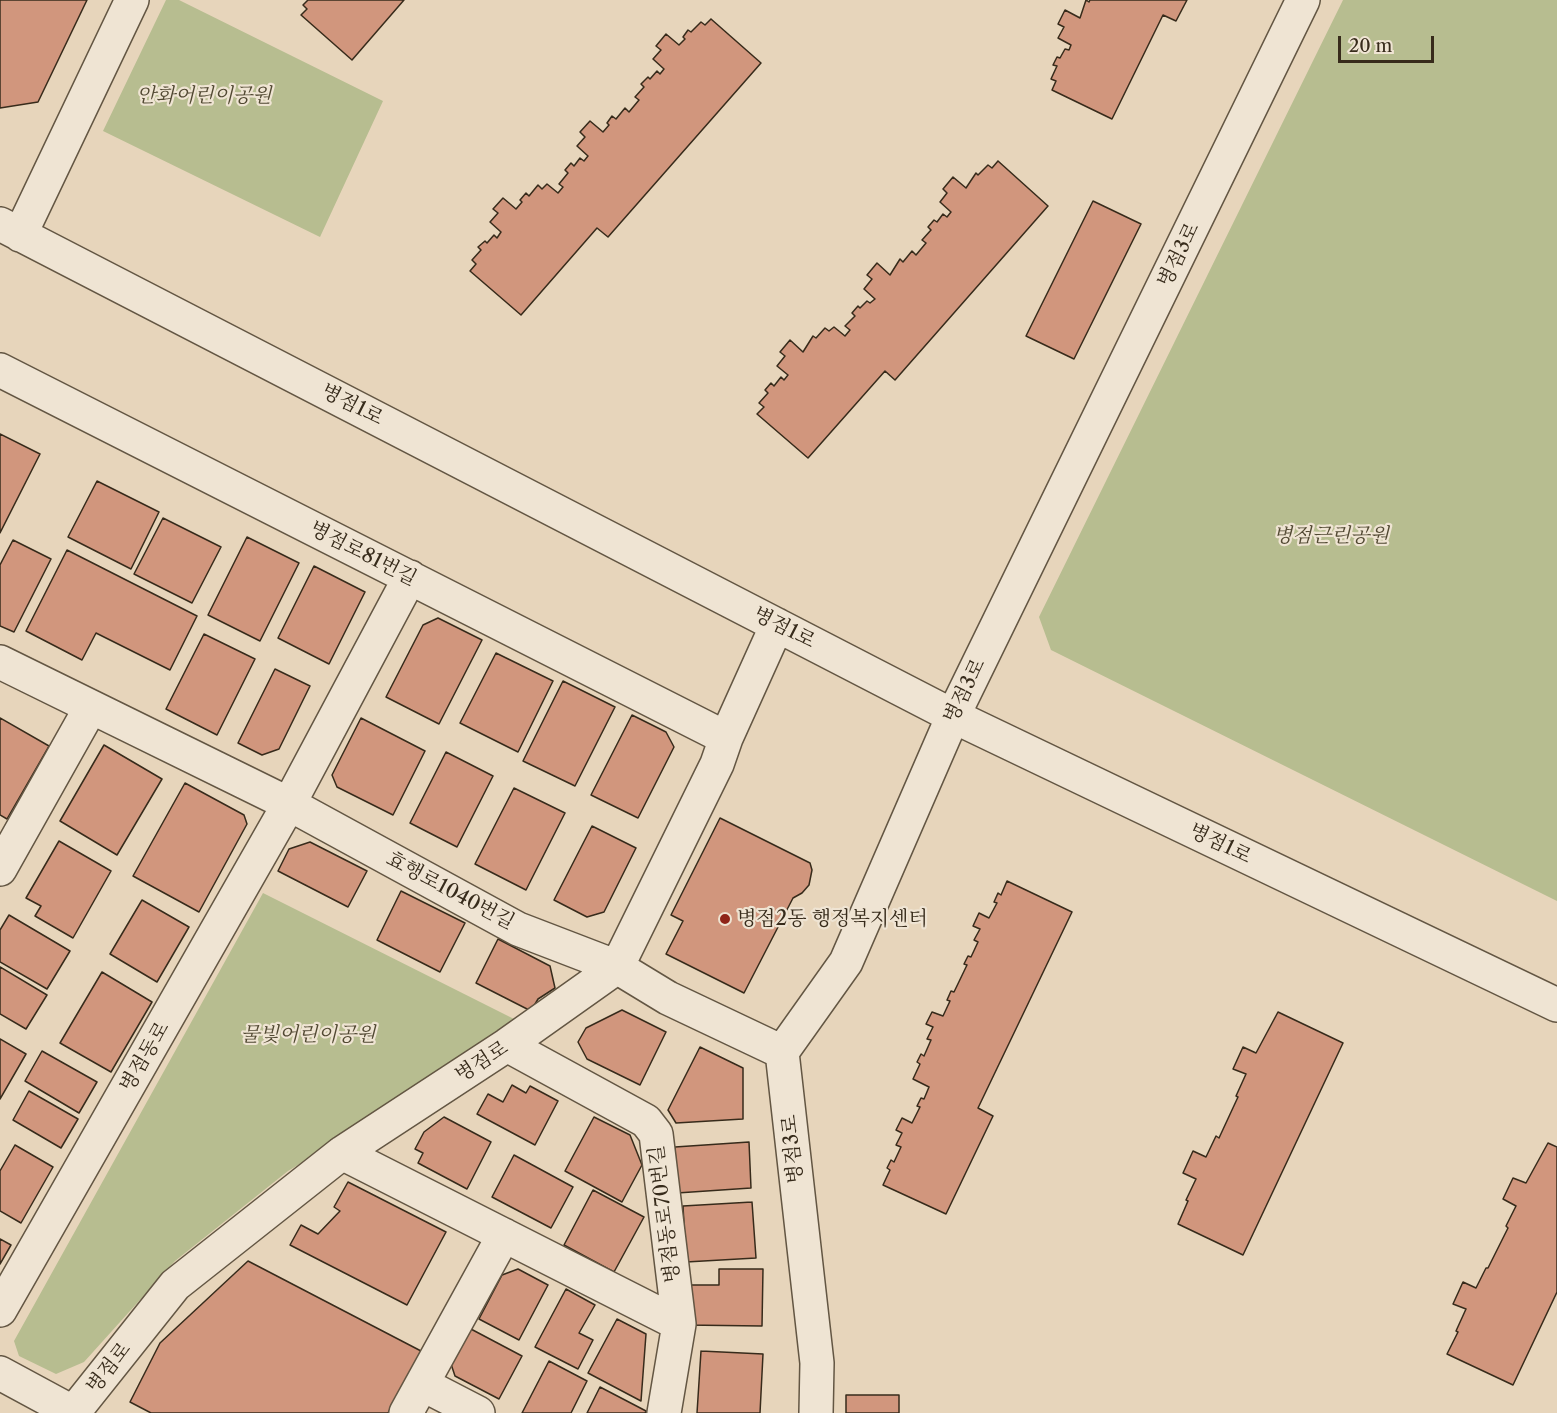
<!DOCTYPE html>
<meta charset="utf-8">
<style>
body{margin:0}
#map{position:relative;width:1557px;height:1413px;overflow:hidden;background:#e7d5bb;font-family:"Libre Caslon Text",serif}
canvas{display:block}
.scale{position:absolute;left:1338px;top:36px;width:96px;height:27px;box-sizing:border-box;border:3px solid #372b1b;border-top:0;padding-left:8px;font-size:18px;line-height:21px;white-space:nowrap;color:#372b1b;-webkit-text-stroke:4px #efe4d3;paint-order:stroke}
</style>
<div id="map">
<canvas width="1557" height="1413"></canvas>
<div class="scale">20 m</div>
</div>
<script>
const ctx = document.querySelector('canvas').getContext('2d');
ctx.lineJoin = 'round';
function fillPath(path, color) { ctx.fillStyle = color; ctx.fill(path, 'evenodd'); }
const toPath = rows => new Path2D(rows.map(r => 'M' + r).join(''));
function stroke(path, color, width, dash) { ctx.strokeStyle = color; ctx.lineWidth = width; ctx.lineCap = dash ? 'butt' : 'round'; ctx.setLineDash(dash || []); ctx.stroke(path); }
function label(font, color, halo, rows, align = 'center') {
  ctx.font = font + ' "Libre Caslon Text","Noto Serif KR",serif'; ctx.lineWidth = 4.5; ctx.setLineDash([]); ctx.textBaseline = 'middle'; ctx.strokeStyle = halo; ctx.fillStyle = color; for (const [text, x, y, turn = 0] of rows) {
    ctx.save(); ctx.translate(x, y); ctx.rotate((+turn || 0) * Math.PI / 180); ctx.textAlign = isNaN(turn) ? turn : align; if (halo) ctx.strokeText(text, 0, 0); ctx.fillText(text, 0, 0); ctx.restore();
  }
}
fillPath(toPath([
 [166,0,179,0,383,101,320,237,103,131],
 [1343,0,1557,0,1557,901,1051,650,1039,617],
 [263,893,516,1020,510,1037,288,1171,175,1261,84,1362,56,1374,19,1356,14,1341]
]), '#b7bd90');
const building = toPath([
 [0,0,87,0,38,102,0,108,0,0],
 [308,0,404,0,352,60,301,15,307,9,303,5,308,0],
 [1086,0,1089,2,1090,0,1187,0,1176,21,1163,15,1112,119,1052,90,1056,81,1051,79,1057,66,1053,65,1057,57,1060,58,1065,49,1069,50,1071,45,1058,38,1064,27,1058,24,1065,10,1080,18,1086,0],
 [711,19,761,63,608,237,597,228,521,315,470,271,476,264,472,260,481,250,478,247,485,241,487,243,494,235,497,238,501,232,490,222,498,213,493,209,503,198,516,209,522,202,520,200,526,193,529,196,538,185,542,189,547,184,558,193,563,187,559,184,568,173,565,170,571,163,574,166,580,158,584,161,588,156,577,146,585,137,580,132,590,121,603,132,609,125,607,123,612,116,616,119,625,108,629,112,639,100,635,97,644,87,641,84,648,77,650,79,657,71,660,74,664,69,653,59,661,50,656,46,666,34,679,45,685,39,683,37,688,30,691,32,701,22,705,25,711,19],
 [998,161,1048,206,895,380,885,371,808,458,757,414,764,407,759,403,768,393,765,390,771,383,774,386,781,377,784,380,788,375,777,366,785,356,780,352,790,340,803,352,813,336,816,338,825,328,829,331,834,327,845,336,850,330,845,326,855,316,852,313,858,306,860,308,867,301,870,303,875,299,864,289,872,279,867,275,877,263,890,275,900,259,903,262,912,251,916,255,926,243,922,240,931,230,928,227,934,220,937,222,943,214,947,217,951,212,940,202,947,193,943,189,953,177,966,188,976,173,978,175,988,165,992,168,998,161],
 [1093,201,1141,224,1074,359,1026,336,1093,201],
 [0,434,40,454,0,533,0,434],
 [97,481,159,512,131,569,68,537,97,481],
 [163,518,221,547,192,603,134,574,163,518],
 [247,537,299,563,260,641,208,615,247,537],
 [13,540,51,559,14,632,0,626,0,565,13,540],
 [67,550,197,616,170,670,96,633,82,660,26,631,67,550],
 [314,566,365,592,329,664,278,638,314,566],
 [438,618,482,640,439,724,386,697,423,625,438,618],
 [204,634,255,659,217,735,166,709,204,634],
 [496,653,553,681,518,752,460,723,496,653],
 [275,669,310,686,279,749,262,755,238,743,275,669],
 [563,681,615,707,575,786,523,761,563,681],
 [632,715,666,732,674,747,638,818,591,795,632,715],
 [0,718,49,746,7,819,0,815,0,718],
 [361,718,425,751,393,815,337,787,332,775,361,718],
 [104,745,162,779,117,855,60,821,104,745],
 [446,752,493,776,457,847,410,823,446,752],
 [185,783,244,815,247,824,199,912,133,876,185,783],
 [514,788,565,813,526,890,475,864,514,788],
 [720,818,810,863,812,870,809,885,802,893,793,898,744,993,666,954,683,921,671,915,720,818],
 [592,826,636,848,604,912,587,917,554,900,592,826],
 [59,841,111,871,73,938,35,916,41,906,26,898,59,841],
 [310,842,367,871,348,907,278,871,289,849,310,842],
 [1007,881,1072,912,978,1108,993,1116,946,1214,883,1185,890,1170,887,1168,891,1160,894,1162,901,1147,896,1145,902,1133,896,1130,902,1118,912,1123,920,1107,917,1106,921,1098,924,1099,929,1087,913,1079,920,1064,917,1062,921,1054,924,1056,931,1040,927,1039,933,1027,926,1024,932,1012,943,1016,950,1001,947,1000,951,991,954,992,967,965,964,964,968,956,971,957,978,942,974,940,980,929,973,926,979,913,989,918,997,903,994,902,998,893,1001,895,1007,881],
 [401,891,465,923,440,972,377,940,401,891],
 [142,900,189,927,157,982,110,954,142,900],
 [9,915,70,951,47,989,0,962,0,930,9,915],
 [498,939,550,966,555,988,538,999,531,1011,476,983,498,939],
 [0,967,47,995,26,1029,0,1014,0,967],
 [102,972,152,1002,111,1072,60,1043,102,972],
 [622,1010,666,1032,640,1085,587,1059,578,1042,586,1028,622,1010],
 [1278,1012,1343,1043,1243,1255,1178,1224,1188,1201,1186,1200,1196,1179,1183,1173,1193,1151,1206,1157,1216,1136,1219,1138,1238,1097,1236,1096,1246,1074,1233,1069,1243,1047,1256,1053,1278,1012],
 [0,1039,26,1054,0,1099,0,1039],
 [700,1047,743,1068,743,1119,676,1123,668,1110,700,1047],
 [42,1051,97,1082,79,1113,25,1081,42,1051],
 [512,1085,526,1093,530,1086,558,1101,535,1145,477,1114,488,1094,503,1102,512,1085],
 [29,1091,78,1119,61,1148,13,1120,29,1091],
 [444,1117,491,1142,467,1189,418,1163,423,1153,415,1149,424,1132,444,1117],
 [594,1117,630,1135,642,1165,622,1202,565,1171,594,1117],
 [749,1142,751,1188,677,1193,675,1147,749,1142],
 [1548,1143,1557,1147,1557,1292,1513,1385,1447,1354,1458,1332,1456,1331,1466,1309,1453,1304,1463,1282,1476,1288,1486,1268,1488,1268,1508,1228,1506,1226,1516,1206,1503,1199,1513,1178,1526,1183,1548,1143],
 [15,1145,53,1167,21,1223,0,1211,0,1171,15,1145],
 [514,1155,573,1187,551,1228,492,1197,514,1155],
 [348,1182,446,1232,407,1305,290,1245,301,1225,318,1234,340,1211,334,1207,348,1182],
 [593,1190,644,1217,614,1272,564,1245,593,1190],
 [752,1202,756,1258,686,1262,683,1206,752,1202],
 [0,1239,11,1245,0,1264,0,1239],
 [248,1261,421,1351,388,1413,151,1413,130,1402,160,1343,248,1261],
 [518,1269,548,1285,519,1340,479,1319,502,1275,518,1269],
 [719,1269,763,1269,762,1326,685,1325,685,1285,719,1285,719,1269],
 [566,1289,595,1305,579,1333,593,1340,578,1369,535,1347,566,1289],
 [617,1319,646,1334,641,1401,588,1373,617,1319],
 [469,1328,522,1356,499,1399,455,1376,451,1364,469,1328],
 [701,1351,763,1354,760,1413,697,1413,701,1351],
 [549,1361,587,1381,571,1413,522,1413,549,1361],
 [600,1387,646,1411,645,1413,587,1413,600,1387],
 [846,1395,899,1395,899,1413,846,1413,846,1395]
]);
fillPath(building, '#d1967d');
stroke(building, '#372b1b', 1.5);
const minor = toPath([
 [0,224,953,716,1557,1005],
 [20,235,132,0],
 [0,370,726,738],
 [0,662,289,804,518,929,617,967,668,998,782,1052],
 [0,869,91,707],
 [507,1045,646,1121,656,1134,679,1324,664,1413],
 [342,1153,679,1324],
 [0,1310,289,804,410,577],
 [0,1373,74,1413],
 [422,1384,478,1413],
 [73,1413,175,1285,342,1153,507,1045,617,967,717,764,726,738,777,625],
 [406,1413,504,1235],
 [816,1413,817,1363,782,1052,846,962,953,716,1303,0]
]);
stroke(minor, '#635643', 36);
stroke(minor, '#efe4d3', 33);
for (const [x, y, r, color] of [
 [725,919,6,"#8f2418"]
]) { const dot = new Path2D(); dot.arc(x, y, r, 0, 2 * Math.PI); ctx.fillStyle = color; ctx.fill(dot); stroke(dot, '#efe4d3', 2); }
label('italic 20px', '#514832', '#efe4d3', [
 ["안화어린이공원",204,96],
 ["병점근린공원",1331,536],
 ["물빛어린이공원",308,1035]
]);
label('20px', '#372b1b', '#efe4d3', [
 ["병점3로",1179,255,-64],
 ["병점1로",352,405,27],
 ["병점로81번길",363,554,27],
 ["병점1로",784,628,27],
 ["병점3로",965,691,-64],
 ["병점1로",1220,844,26],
 ["효행로1040번길",450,891,28],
 ["병점동로",145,1057,-60],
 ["병점로",482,1062,-33],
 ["병점3로",793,1149,-96],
 ["병점동로70번길",665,1214,-97],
 ["병점로",109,1368,-52]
]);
label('20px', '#372b1b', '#efe4d3', [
 ["병점2동 행정복지센터",737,919]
], 'left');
</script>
